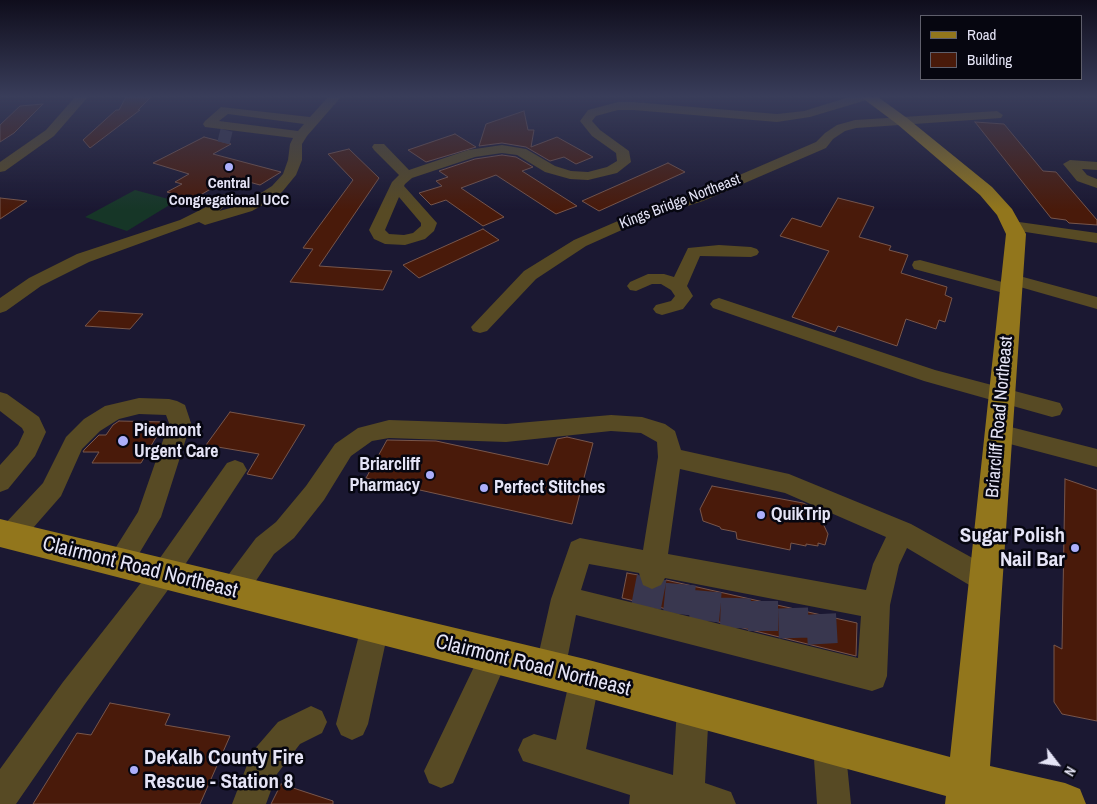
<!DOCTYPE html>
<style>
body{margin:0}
#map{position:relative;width:1097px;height:804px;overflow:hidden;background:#1b1832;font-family:"Archivo Narrow",sans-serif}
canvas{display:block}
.legend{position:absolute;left:920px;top:15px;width:162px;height:65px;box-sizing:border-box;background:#060610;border:1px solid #5f5f6c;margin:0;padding:6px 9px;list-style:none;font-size:15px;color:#e5e4f6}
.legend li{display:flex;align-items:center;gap:10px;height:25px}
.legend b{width:25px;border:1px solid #5f5f6c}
.north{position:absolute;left:1032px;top:739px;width:50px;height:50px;-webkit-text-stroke:4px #060610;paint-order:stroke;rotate:120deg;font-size:14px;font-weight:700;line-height:20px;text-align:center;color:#e5e4f6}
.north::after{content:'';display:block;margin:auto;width:18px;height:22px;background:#e5e4f6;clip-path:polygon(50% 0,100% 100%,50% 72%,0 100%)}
</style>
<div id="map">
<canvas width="1097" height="804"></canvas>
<ul class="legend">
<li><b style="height:6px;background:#92761c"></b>Road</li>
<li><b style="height:14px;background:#491a0a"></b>Building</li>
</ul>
<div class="north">N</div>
</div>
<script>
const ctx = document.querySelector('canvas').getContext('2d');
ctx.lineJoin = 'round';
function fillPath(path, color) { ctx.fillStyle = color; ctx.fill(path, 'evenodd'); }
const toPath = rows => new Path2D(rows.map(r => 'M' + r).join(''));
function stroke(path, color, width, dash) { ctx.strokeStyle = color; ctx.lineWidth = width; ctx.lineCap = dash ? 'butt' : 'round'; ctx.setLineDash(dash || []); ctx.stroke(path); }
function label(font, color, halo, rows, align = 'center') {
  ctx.font = font + ' "Archivo Narrow",sans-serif'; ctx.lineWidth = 5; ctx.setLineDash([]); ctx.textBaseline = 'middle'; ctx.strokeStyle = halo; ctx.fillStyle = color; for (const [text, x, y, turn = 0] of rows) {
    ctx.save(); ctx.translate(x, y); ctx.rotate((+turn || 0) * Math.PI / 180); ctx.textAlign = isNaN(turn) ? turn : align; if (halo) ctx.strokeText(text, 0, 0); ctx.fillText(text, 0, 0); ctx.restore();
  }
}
fillPath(toPath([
 [135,190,176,201,127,231,85,217]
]), '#163627');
const building = toPath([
 [126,97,151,97,138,110,140,110,90,148,83,140,116,110,119,110,126,97],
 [43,104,14,133,0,142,0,125,20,106,43,104],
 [524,111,528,130,534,130,531,147,557,137,593,157,576,164,564,157,550,161,526,147,502,143,479,146,486,124,524,111],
 [975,122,1004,124,1043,171,1056,172,1097,220,1097,225,1069,223,1066,220,1051,218,975,122],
 [455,134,476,147,426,162,408,150,455,134],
 [204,137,231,144,213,154,281,172,260,185,231,177,192,200,167,192,182,184,175,182,189,174,153,163,204,137],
 [349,149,379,178,319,266,392,271,383,290,290,282,313,249,303,248,353,180,328,154,349,149],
 [502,155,516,157,533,167,522,171,577,206,556,214,496,175,461,188,504,217,483,226,446,200,431,205,419,193,442,186,436,181,448,177,439,171,475,159,502,155],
 [668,163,685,172,599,211,582,201,668,163],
 [0,198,27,201,0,219,0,198],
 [838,198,874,207,859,237,891,246,889,250,908,255,901,273,947,287,945,295,952,298,945,322,939,320,936,329,906,319,897,346,838,326,835,332,792,317,829,251,780,236,792,218,821,227,838,198],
 [483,229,499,240,419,278,403,265,483,229],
 [99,311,143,314,130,329,85,326,99,311],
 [230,412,305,425,272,479,247,474,259,454,206,445,230,412],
 [119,421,165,422,141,463,92,463,99,452,83,452,84,450,99,435,106,435,113,425,119,421],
 [567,437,593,443,572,524,366,478,387,440,436,441,548,465,557,439,567,437],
 [1065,479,1097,490,1097,721,1062,714,1054,702,1054,645,1062,649,1065,479],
 [712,486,803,503,816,509,828,534,825,545,818,543,818,546,806,544,806,546,791,543,790,550,737,539,736,532,721,529,720,527,703,521,700,509,712,486],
 [627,573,638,575,641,586,651,591,662,587,666,580,857,623,856,656,622,598,627,573],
 [110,703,170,714,165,725,230,736,200,804,33,804,77,733,91,735,110,703],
 [281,784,333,801,333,804,271,804,281,784]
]);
fillPath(building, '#491a0a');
stroke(building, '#78564b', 1);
stroke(toPath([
 [219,135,231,138]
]), '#39374f', 13, [13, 7]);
stroke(toPath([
 [763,601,763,635],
 [646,607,652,576],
 [793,608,794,642],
 [678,614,681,583],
 [821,614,823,649],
 [704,621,707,588],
 [735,628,736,595]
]), '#39374f', 30, [30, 15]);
fillPath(toPath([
 [75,97,88,97,54,136,5,171,0,172,0,162,46,130,75,97],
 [328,97,341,97,307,136,302,144,302,160,296,175,282,192,270,201,252,211,205,225,199,222,89,262,41,286,6,311,0,313,0,298,29,278,77,254,180,220,206,207,222,195,227,194,232,195,234,198,219,211,242,205,272,186,283,174,288,160,290,144,293,138,205,127,203,124,205,121,221,107,310,117,328,97],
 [228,114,304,124,298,131,219,121,228,114],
 [849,97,872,97,870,99,810,117,777,122,633,110,618,110,596,116,592,121,600,130,629,151,631,162,617,173,588,180,570,179,545,172,517,155,502,153,475,157,412,178,405,184,404,186,437,223,434,231,425,239,405,245,385,244,374,239,369,230,392,182,399,175,374,150,372,147,374,144,384,144,409,170,468,150,502,145,526,149,555,166,571,171,588,172,607,167,617,161,616,153,592,136,580,121,588,110,618,102,633,102,777,114,804,111,849,97],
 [399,197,421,223,421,226,413,233,404,235,389,234,385,230,399,197],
 [997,111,1003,115,1001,118,856,128,845,131,833,139,826,148,703,201,644,220,586,246,536,279,487,331,480,333,473,331,471,327,524,271,574,240,634,214,693,195,816,142,825,133,837,125,855,120,997,111],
 [1070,160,1097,162,1097,170,1082,169,1087,175,1097,179,1097,188,1077,181,1063,164,1070,160],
 [1012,221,1097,233,1097,243,1006,229,1004,226,1006,223,1012,221],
 [719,245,751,247,757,249,759,252,757,255,751,257,700,256,687,286,693,296,683,309,662,315,656,313,653,309,656,305,671,301,675,296,671,290,661,284,652,284,636,291,630,290,627,286,630,282,648,274,664,274,674,277,688,248,719,245],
 [920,260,1017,286,1020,290,1017,294,1011,295,914,269,912,265,914,261,920,260],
 [1012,274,1097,297,1097,309,1006,283,1003,279,1006,275,1012,274],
 [719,298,935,370,1060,403,1063,409,1060,415,1052,417,924,381,713,308,710,304,713,300,719,298],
 [0,392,7,394,39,417,46,432,35,456,8,489,0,492,0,465,18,445,24,432,22,428,0,411,0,392],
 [139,398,169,399,177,401,185,405,191,423,161,517,128,572,119,575,110,572,106,563,138,512,169,423,166,415,139,414,119,419,100,431,82,449,61,496,19,544,10,547,1,544,1,528,43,483,66,437,84,419,105,406,139,398],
 [611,415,642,417,665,424,675,431,681,450,789,474,911,524,996,571,999,580,996,589,986,593,976,589,907,548,899,565,890,605,887,676,883,687,872,691,576,615,565,670,561,681,550,685,539,681,535,670,551,599,571,542,580,538,643,550,658,457,657,442,641,433,611,431,506,442,389,438,372,441,351,456,324,500,294,538,274,554,243,600,233,604,223,600,219,591,223,582,256,538,276,522,306,486,335,444,358,428,389,420,506,424,611,415],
 [680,469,785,493,886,537,873,564,866,590,668,554,680,469],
 [589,564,639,573,643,585,652,589,661,585,665,578,861,616,858,658,581,590,589,564],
 [999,424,1097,449,1097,467,991,439,988,433,991,427,999,424],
 [235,460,243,463,247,470,173,583,85,704,16,804,0,804,0,769,63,682,155,565,227,463,235,460],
 [375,613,385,617,389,627,368,724,363,735,352,740,341,735,336,724,361,627,365,617,375,613],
 [494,641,504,646,509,656,453,783,441,788,429,783,424,771,484,646,494,641],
 [585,663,596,667,600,678,586,749,673,775,677,708,682,697,693,692,704,697,709,708,705,783,731,792,736,804,629,804,630,795,523,761,518,750,523,739,534,734,556,740,570,678,574,667,585,663],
 [311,706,322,711,327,722,322,733,300,744,277,774,266,804,232,804,252,752,278,722,311,706],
 [829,728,840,733,845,744,851,804,817,804,813,744,818,733,829,728]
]), '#574a24');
fillPath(toPath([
 [861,97,878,97,907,118,992,187,1012,209,1026,234,990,766,1065,783,1080,789,1086,804,945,804,946,796,585,697,0,547,0,519,585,659,950,757,1006,234,997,215,980,195,897,124,861,97]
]), '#92761c');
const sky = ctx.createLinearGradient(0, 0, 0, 210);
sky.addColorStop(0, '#0f0d1c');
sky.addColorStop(0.46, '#393d5a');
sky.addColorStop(1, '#393d5a00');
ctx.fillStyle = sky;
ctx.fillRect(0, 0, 1097, 210);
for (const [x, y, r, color] of [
 [229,167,5,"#acaffb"],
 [123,441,6,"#acaffb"],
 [430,475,5,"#acaffb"],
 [484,488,5,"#acaffb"],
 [761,515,5,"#acaffb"],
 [1075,548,5,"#acaffb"],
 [134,770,5,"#acaffb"]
]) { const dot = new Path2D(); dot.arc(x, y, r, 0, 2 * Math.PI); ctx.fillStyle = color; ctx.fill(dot); stroke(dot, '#060610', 2); }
label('bold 15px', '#e5e4f6', '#060610', [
 ["Central",229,184],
 ["Congregational UCC",229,201]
]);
label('15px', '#e5e4f6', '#060610', [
 ["Kings Bridge Northeast",680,202,-21]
]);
label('18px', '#e5e4f6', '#060610', [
 ["Briarcliff Road Northeast",1000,417,-85]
]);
label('bold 18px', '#e5e4f6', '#060610', [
 ["Piedmont",134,431],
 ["Urgent Care",134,452],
 ["Briarcliff",420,465,"right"],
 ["Pharmacy",420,486,"right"],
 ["Perfect Stitches",494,488],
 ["QuikTrip",771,515]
], 'left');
label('bold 21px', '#e5e4f6', '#060610', [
 ["Sugar Polish",1065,536],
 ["Nail Bar",1065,560],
 ["DeKalb County Fire",144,758,"left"],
 ["Rescue - Station 8",144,782,"left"]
], 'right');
label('21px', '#e5e4f6', '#060610', [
 ["Clairmont Road Northeast",140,568,14],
 ["Clairmont Road Northeast",533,666,14]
]);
</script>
